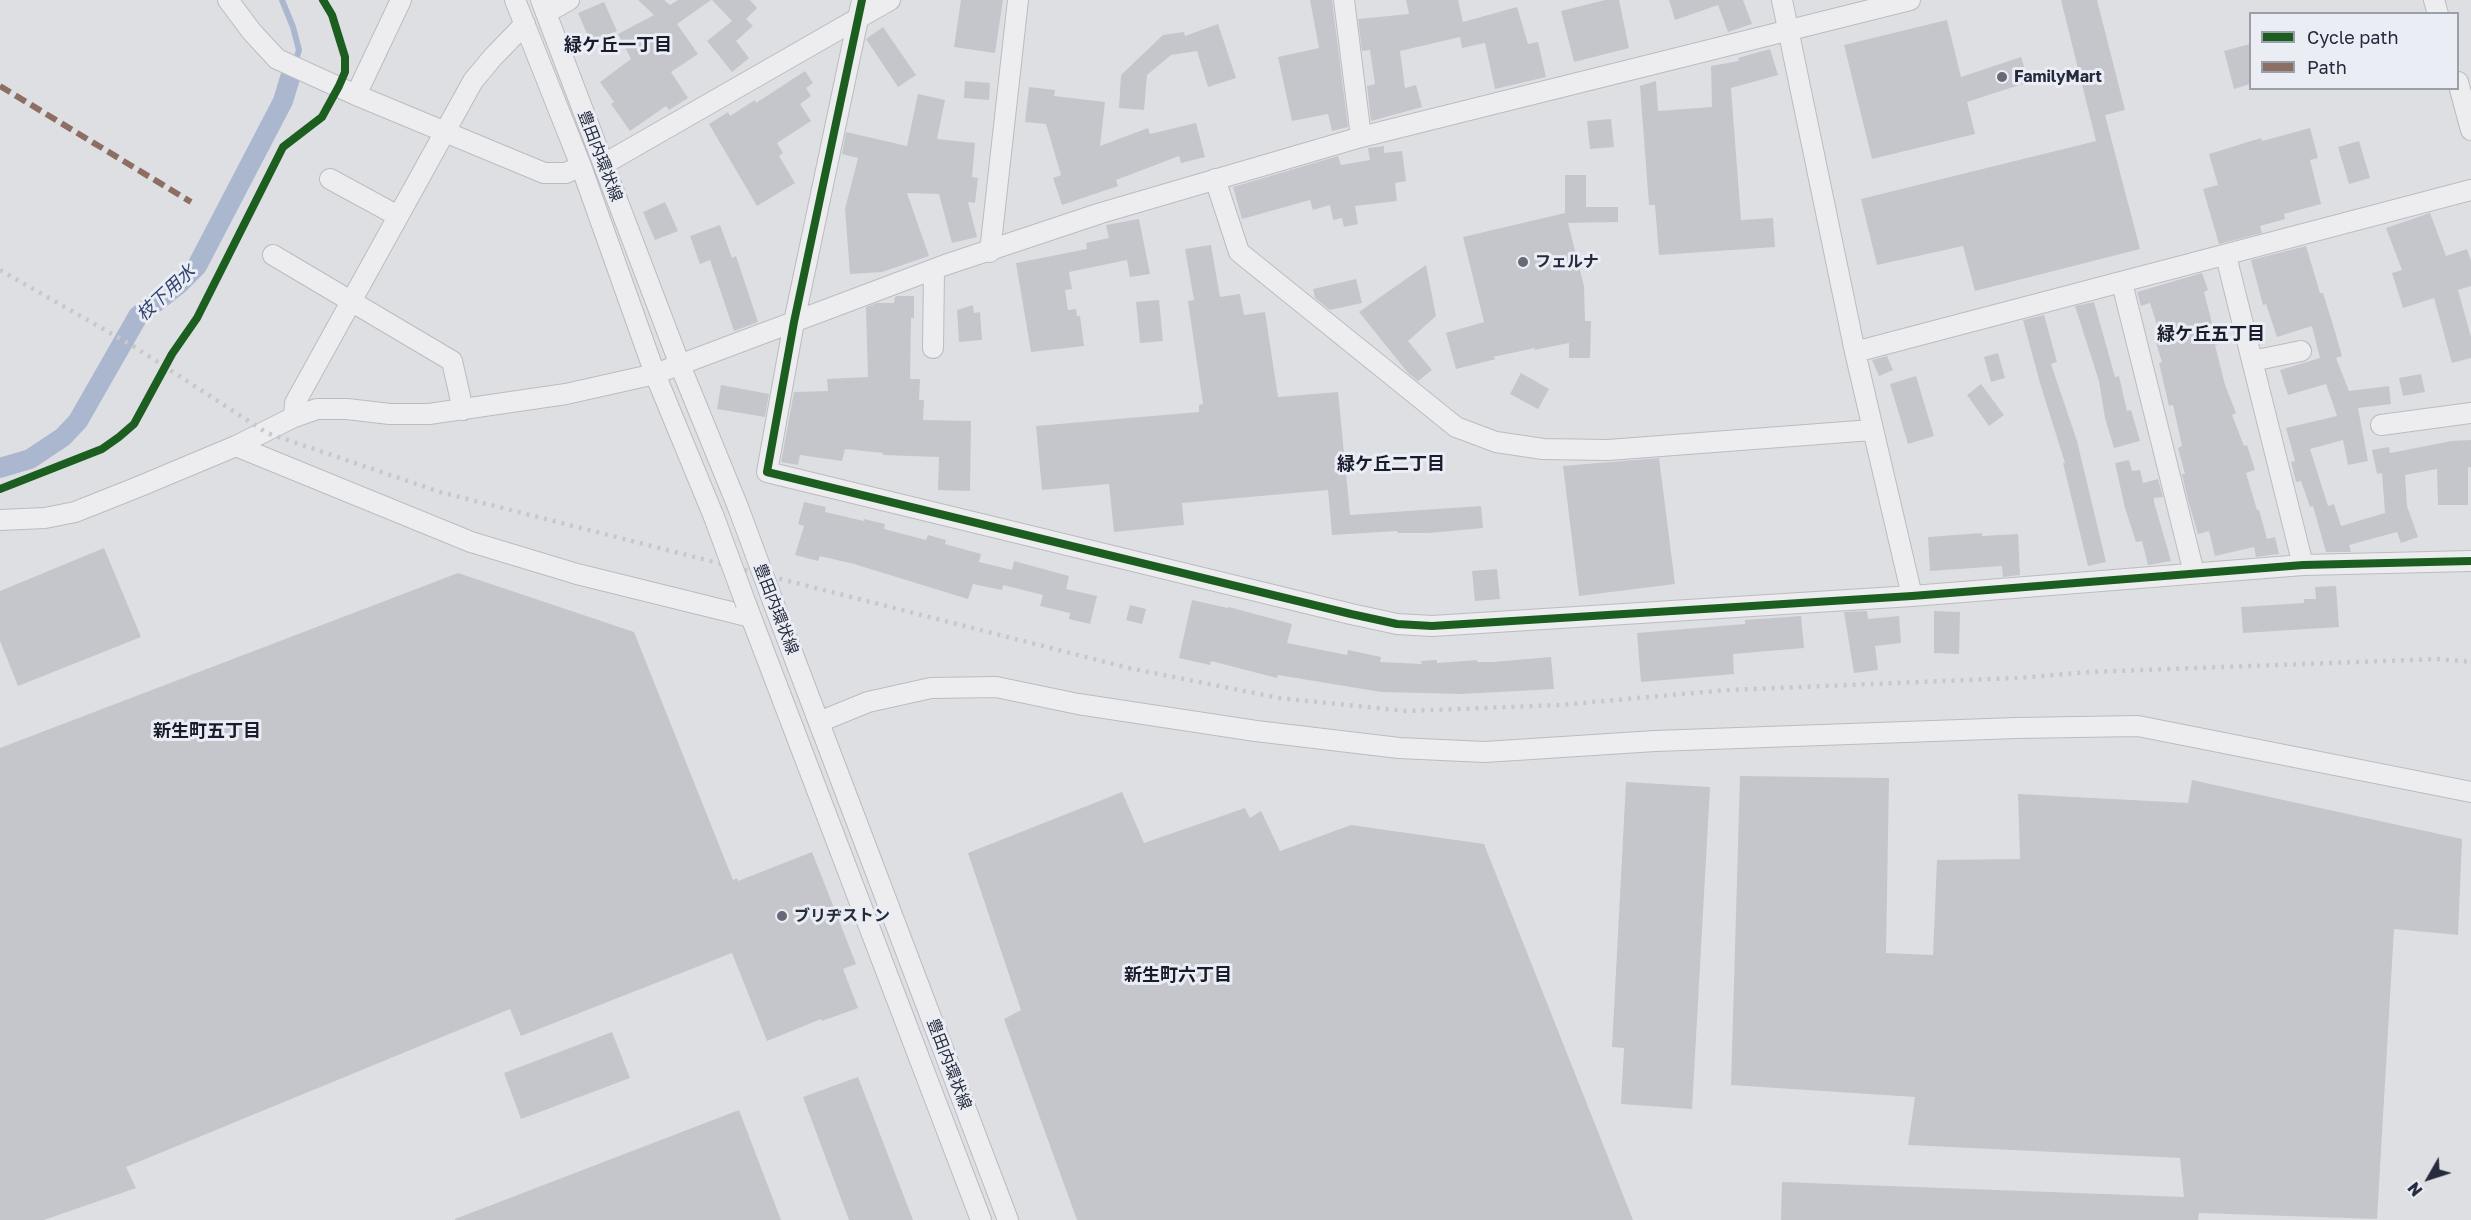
<!DOCTYPE html>
<meta charset="utf-8">
<style>
body{margin:0}
#map{position:relative;width:2471px;height:1220px;overflow:hidden;background:#dedfe3;font-family:"Golos Text",sans-serif}
canvas{display:block}
.legend{position:absolute;left:2249px;top:12px;width:210px;height:78px;box-sizing:border-box;background:#eaedf4;border:2px solid #9b9faa;margin:0;padding:8px 10px;list-style:none;font-size:18px;color:#252a3c}
.legend li{display:flex;align-items:center;gap:12px;height:30px}
.legend b{width:30px;border:2px solid #9b9faa}
.north{position:absolute;left:2399px;top:1148px;width:60px;height:60px;-webkit-text-stroke:4px #eaedf4;paint-order:stroke;rotate:231deg;font-size:16px;font-weight:700;line-height:24px;text-align:center;color:#252a3c}
.north::after{content:'';display:block;margin:auto;width:21px;height:27px;background:#252a3c;clip-path:polygon(50% 0,100% 100%,50% 72%,0 100%)}
</style>
<div id="map">
<canvas width="2471" height="1220"></canvas>
<ul class="legend">
<li><b style="height:8px;background:#1b5e20"></b>Cycle path</li>
<li><b style="height:8px;background:#8d6e63"></b>Path</li>
</ul>
<div class="north">N</div>
</div>
<script>
const ctx = document.querySelector('canvas').getContext('2d');
ctx.lineJoin = 'round';
const toPath = rows => new Path2D(rows.map(r => 'M' + r).join(''));
function stroke(path, color, width, dash) { ctx.strokeStyle = color; ctx.lineWidth = width; ctx.lineCap = dash ? 'butt' : 'round'; ctx.setLineDash(dash || []); ctx.stroke(path); }
function fillPath(path, color) { ctx.fillStyle = color; ctx.fill(path, 'evenodd'); }
function label(font, color, halo, rows, align = 'center') {
  ctx.font = font + ' "Golos Text","Noto Sans JP",sans-serif'; ctx.lineWidth = 6; ctx.setLineDash([]); ctx.textBaseline = 'middle'; ctx.strokeStyle = halo; ctx.fillStyle = color; for (const [text, x, y, turn = 0] of rows) {
    ctx.save(); ctx.translate(x, y); ctx.rotate((+turn || 0) * Math.PI / 180); ctx.textAlign = isNaN(turn) ? turn : align; if (halo) ctx.strokeText(text, 0, 0); ctx.fillText(text, 0, 0); ctx.restore();
  }
}
stroke(toPath([
 [282,0,293,27,299,50,290,78]
]), '#abb7cf', 6);
stroke(toPath([
 [0,468,30,459,63,437,78,421,138,316,179,284,197,266,283,101,290,78]
]), '#abb7cf', 20);
fillPath(toPath([
 [638,0,664,0,670,5,678,0,711,0,677,24,698,54,671,72,688,98,669,110,666,106,630,131,611,104,614,102,600,82,631,59,618,34,654,15],
 [712,0,750,0,757,8,746,19,753,26,736,41,749,58,732,72,707,41,732,21],
 [961,0,1003,0,995,53,954,47],
 [1310,0,1332,0,1348,127,1332,131,1328,114,1292,121,1278,57,1319,48],
 [1406,0,1458,0,1463,22,1517,7,1528,44,1538,42,1546,77,1495,89,1485,43,1462,48,1460,37,1400,51,1405,88,1416,85,1422,107,1371,121,1367,86,1375,84,1370,50,1362,51,1358,19,1409,14],
 [1605,0,1619,0,1629,48,1574,62,1561,11],
 [1669,0,1743,0,1752,24,1728,32,1718,5,1675,20],
 [2061,0,2097,0,2125,110,2105,115,2140,249,1975,291,1963,246,1877,265,1861,199,2096,141],
 [604,2,617,31,591,43,578,13],
 [1947,20,1961,77,2021,57,2029,82,1967,102,1975,134,1872,159,1844,45],
 [1218,24,1236,78,1208,87,1197,51,1171,55,1147,75,1144,110,1119,108,1121,75,1163,35,1184,32,1185,36],
 [883,27,916,75,898,87,866,39],
 [2250,44,2250,84,2234,89,2224,51],
 [1770,49,1778,75,1731,88,1741,220,1773,218,1775,247,1659,255,1655,205,1649,205,1640,86,1656,81,1658,111,1712,107,1711,66,1739,61,1738,58],
 [805,71,813,83,806,88,811,96,800,104,811,121,777,143,783,153,779,156,795,183,757,206,709,124,728,112,730,116,755,100,756,103],
 [965,81,990,83,989,100,964,98],
 [1029,87,1055,90,1054,96,1105,102,1100,146,1148,128,1150,134,1196,123,1205,157,1181,163,1179,156,1116,180,1118,186,1062,205,1053,178,1061,175,1046,124,1025,122],
 [918,94,945,100,937,139,975,143,972,177,978,178,975,203,968,202,977,237,952,243,939,194,907,193,929,256,882,272,850,274,845,209,858,158,842,154,846,132,907,146],
 [1611,119,1614,147,1590,149,1587,121],
 [2310,128,2318,158,2310,160,2321,204,2284,214,2285,219,2260,226,2262,233,2219,244,2203,189,2218,185,2209,154,2261,138,2262,141],
 [2359,141,2370,178,2349,184,2338,147],
 [1384,146,1384,153,1402,151,1406,181,1395,183,1397,201,1355,206,1358,224,1344,227,1342,218,1333,220,1330,205,1313,210,1310,200,1242,219,1233,187,1338,156,1341,165,1370,160,1368,148],
 [1565,175,1586,175,1586,207,1618,207,1618,222,1568,223,1584,286,1585,321,1591,321,1590,358,1569,358,1569,343,1534,350,1535,348,1493,357,1496,359,1456,369,1446,333,1484,322,1463,237,1565,213],
 [665,202,678,231,655,240,643,212],
 [2430,213,2446,256,2467,249,2471,261,2471,286,2458,290,2471,337,2471,358,2452,363,2434,298,2403,308,2392,273,2402,270,2386,228],
 [1139,219,1150,274,1130,277,1127,260,1069,272,1072,289,1065,290,1068,310,1076,309,1077,316,1080,316,1084,346,1031,352,1016,263,1087,249,1086,243,1109,238,1106,225],
 [720,225,732,258,736,256,758,322,734,331,710,260,700,264,690,236],
 [1211,245,1220,297,1240,294,1244,315,1265,312,1278,397,1338,392,1350,515,1481,506,1483,528,1429,533,1398,533,1397,531,1332,535,1328,490,1182,503,1184,525,1114,532,1109,484,1042,490,1036,426,1199,412,1199,405,1203,404,1188,301,1194,300,1185,249],
 [2306,246,2320,293,2323,293,2333,325,2342,356,2336,358,2349,391,2389,386,2391,404,2358,408,2368,461,2348,465,2343,440,2310,449,2328,506,2334,504,2341,526,2385,513,2382,473,2377,474,2372,450,2389,447,2390,453,2452,441,2471,440,2471,467,2468,467,2468,505,2438,505,2437,469,2405,475,2407,506,2418,537,2401,543,2397,532,2349,545,2351,552,2326,552,2313,506,2310,507,2301,481,2296,482,2291,462,2295,461,2286,428,2337,416,2326,384,2288,395,2280,370,2320,358,2312,326,2277,337,2266,304,2263,305,2251,260],
 [1426,265,1436,316,1408,341,1432,370,1418,381,1408,373,1359,312],
 [2202,273,2208,290,2204,292,2213,327,2218,326,2223,343,2215,345,2225,385,2236,413,2232,415,2244,446,2247,445,2255,470,2246,473,2257,510,2259,510,2267,539,2275,537,2279,554,2256,557,2254,547,2215,556,2209,531,2198,534,2188,500,2182,474,2185,474,2178,448,2182,446,2173,405,2169,406,2159,363,2162,362,2156,343,2162,341,2150,303,2141,306,2137,292],
 [1356,279,1362,303,1330,310,1315,298,1313,289],
 [897,296,914,296,914,318,911,318,910,379,920,379,919,400,924,400,923,420,971,421,970,491,938,490,939,457,883,455,883,453,845,449,842,461,800,455,798,465,781,462,794,392,828,391,827,379,868,377,866,307,877,303,894,303,895,297],
 [1159,300,1163,341,1140,343,1136,302],
 [2094,302,2115,377,2119,376,2127,411,2131,410,2140,441,2114,448,2105,418,2099,381,2075,306],
 [973,305,974,313,980,312,982,340,959,342,957,310],
 [2044,315,2057,362,2051,364,2077,441,2106,562,2088,566,2063,463,2065,463,2040,383,2023,320],
 [1998,353,2005,378,1991,382,1984,357],
 [1887,356,1893,370,1879,376,1872,360],
 [1521,373,1549,389,1538,409,1510,394],
 [2421,374,2425,392,2403,396,2399,378],
 [1916,376,1934,436,1908,444,1890,384],
 [1981,384,2004,415,1989,426,1967,395],
 [721,385,769,394,765,417,717,409],
 [1659,458,1675,584,1579,596,1563,466],
 [2129,460,2132,471,2140,470,2143,483,2158,479,2163,497,2154,498,2154,502,2171,561,2148,565,2142,541,2136,542,2125,508,2115,463],
 [804,502,826,507,825,512,864,521,864,519,885,524,884,529,926,540,928,535,946,540,945,544,981,554,979,562,1012,570,1014,561,1069,576,1066,589,1097,596,1090,624,1069,619,1070,613,1040,606,1043,595,1003,585,1002,590,973,584,968,599,854,564,820,556,818,561,795,555,804,526,798,524],
 [1982,533,1982,536,2018,534,2020,575,2003,577,2002,566,1930,571,1928,537],
 [104,548,141,637,18,686,0,641,0,591],
 [1497,569,1500,599,1475,601,1472,571],
 [458,573,634,632,733,880,737,878,738,881,812,852,856,964,843,969,858,1008,822,1021,821,1019,767,1041,732,953,521,1036,510,1009,126,1167,136,1188,44,1220,0,1220,0,748],
 [2336,586,2339,627,2243,633,2241,607,2304,603,2304,599,2316,599,2315,587],
 [1192,600,1228,608,1229,607,1292,624,1287,643,1347,655,1348,650,1381,657,1380,662,1422,664,1421,661,1437,660,1437,663,1477,660,1477,662,1493,662,1551,657,1554,689,1462,694,1381,692,1278,675,1277,678,1211,661,1210,665,1179,658],
 [1130,605,1146,609,1142,624,1126,620],
 [1867,611,1868,619,1899,616,1901,643,1875,646,1878,670,1854,673,1844,612],
 [1934,611,1960,612,1959,654,1934,653],
 [1801,616,1804,648,1733,654,1734,674,1641,682,1637,633,1745,624,1745,620],
 [1740,776,1889,778,1886,953,1933,955,1937,860,2020,859,2018,794,2188,803,2192,780,2462,839,2458,935,2394,929,2377,1219,2199,1213,2198,1220,1781,1220,1782,1182,2184,1197,2180,1158,1908,1145,1915,1097,1731,1085],
 [1626,782,1710,787,1692,1109,1621,1104,1624,1048,1612,1047],
 [1122,792,1144,843,1245,808,1250,818,1261,811,1280,851,1351,825,1484,844,1633,1220,1077,1220,1004,1019,1021,1010,968,853],
 [612,1032,630,1078,521,1119,504,1073],
 [858,1077,913,1220,849,1220,803,1097],
 [739,1110,781,1220,455,1220,455,1219]
]), '#c5c6cc');
const minor = toPath([
 [228,0,252,32,277,59,356,95,544,173,566,173,581,166],
 [515,0,581,166,655,374,714,517],
 [541,0,680,365,738,507],
 [862,0,794,322,767,472,1351,614,1397,624,1432,626,1912,596,2303,565,2471,561],
 [1344,0,1361,137],
 [1782,0,1855,352,1912,596],
 [2434,0,2438,14],
 [546,13,569,0],
 [2458,82,2471,130],
 [356,95,401,0],
 [604,164,890,0],
 [330,179,398,216],
 [1215,179,1239,252,1456,427,1496,442,1543,449,1608,450,1872,430],
 [990,252,1018,0],
 [273,255,452,361,463,410],
 [2226,256,2303,565],
 [2122,283,2194,573],
 [933,348,934,270],
 [1855,352,2471,190],
 [2252,361,2301,351],
 [294,417,295,403,473,81,493,57,525,24],
 [2381,425,2471,413],
 [236,446,471,542,577,574,751,617],
 [0,520,45,518,75,512,138,487,236,446,294,417,317,409,347,409,390,414,429,414,566,394,655,374,945,265,1101,213,1361,137,1910,0],
 [746,604,981,1220],
 [775,607,1008,1220],
 [819,722,868,702,931,688,996,687,1078,704,1256,731,1399,748,1485,752,1655,741,2016,728,2138,726,2471,792]
]);
stroke(minor, '#bbbcc0', 22);
stroke(minor, '#ededf0', 20);
stroke(toPath([
 [0,270,133,346,267,433,440,492,1129,668,1279,698,1406,711,1560,705,1727,690,2016,678,2089,672,2438,659,2471,662]
]), '#c7c8cb', 4.5, [3, 6]);
const minorBridge = toPath([
 [738,507,775,607],
 [714,517,746,604]
]);
stroke(minorBridge, '#bbbcc0', 22, []);
stroke(minorBridge, '#ededf0', 20);
stroke(toPath([
 [0,86,191,202]
]), '#8d6e63', 6, [12, 6]);
stroke(toPath([
 [862,0,794,322,767,472,1351,614,1397,624,1432,626,1912,596,2303,565,2471,561],
 [0,489,102,449,119,437,134,424,172,354,197,318,283,147,322,117,339,86,345,72,345,57,332,15,323,0]
]), '#1b5e20', 8);
for (const [x, y, r, color] of [
 [2002,77,6,"#666976"],
 [1523,262,6,"#666976"],
 [782,916,6,"#666976"]
]) { const dot = new Path2D(); dot.arc(x, y, r, 0, 2 * Math.PI); ctx.fillStyle = color; ctx.fill(dot); stroke(dot, '#eaedf4', 2); }
label('bold 16px', '#252a3c', '#eaedf4', [
 ["FamilyMart",2014,77],
 ["フェルナ",1535,262],
 ["ブリヂストン",794,916]
], 'left');
label('16px', '#252a3c', '#eaedf4', [
 ["豊田内環状線",600,156,69],
 ["豊田内環状線",776,609,69],
 ["豊田内環状線",949,1064,69]
]);
label('bold 18px', '#181c2c', '#eaedf4', [
 ["緑ケ丘一丁目",618,45],
 ["緑ケ丘五丁目",2211,334],
 ["緑ケ丘二丁目",1391,464],
 ["新生町五丁目",207,731],
 ["新生町六丁目",1178,975]
]);
label('italic 18px', '#2f4270', '#eaedf4', [
 ["枝下用水",166,293,-43]
]);
</script>
